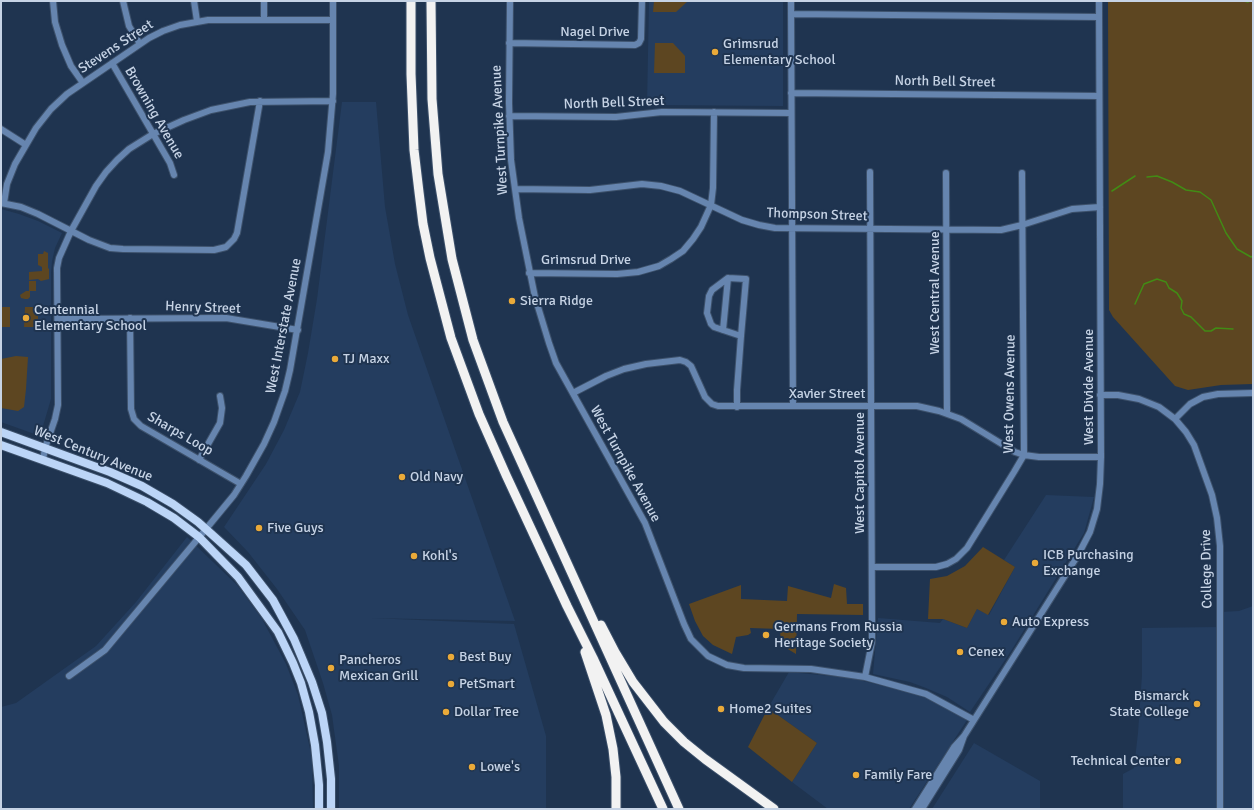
<!DOCTYPE html>
<style>
body{margin:0}
#map{position:relative;width:1254px;height:810px;overflow:hidden;background:#1f3450;font-family:Signika,sans-serif}
canvas{display:block}
.frame{position:absolute;inset:0;border:2px solid #c6d3e5;pointer-events:none}
</style>
<div id="map">
<canvas width="1254" height="810"></canvas>
<div class="frame"></div>
</div>
<script>
const ctx = document.querySelector('canvas').getContext('2d');
ctx.lineJoin = 'round';
function fillPath(path, color) { ctx.fillStyle = color; ctx.fill(path, 'evenodd'); }
const toPath = rows => new Path2D(rows.map(r => 'M' + r).join(''));
function stroke(path, color, width, dash) { ctx.strokeStyle = color; ctx.lineWidth = width; ctx.lineCap = dash ? 'butt' : 'round'; ctx.setLineDash(dash || []); ctx.stroke(path); }
function label(font, color, halo, rows, align = 'center') {
  ctx.font = font + ' Signika,sans-serif'; ctx.lineWidth = 4; ctx.setLineDash([]); ctx.textBaseline = 'middle'; ctx.strokeStyle = halo; ctx.fillStyle = color; for (const [text, x, y, turn = 0] of rows) {
    ctx.save(); ctx.translate(x, y); ctx.rotate((+turn || 0) * Math.PI / 180); ctx.textAlign = isNaN(turn) ? turn : align; if (halo) ctx.strokeText(text, 0, 0); ctx.fillText(text, 0, 0); ctx.restore();
  }
}
fillPath(toPath([
 [649,1,783,1,783,106,657,105,647,106],
 [342,102,376,102,385,207,395,264,408,315,515,621,370,618,514,624,546,736,546,809,339,809,339,766,332,715,323,683,305,630,277,589,248,552,224,527,266,464,284,430,300,392,308,353,317,299],
 [1,209,19,214,38,221,62,233,55,248,52,261,51,273,51,399,40,436,1,422],
 [1046,495,1094,497,1084,533,1011,651,970,712,947,697,926,688,910,682,873,674,878,618,940,623,943,619,967,628,977,609,989,615,1015,567,1004,560],
 [187,537,237,585,262,619,286,664,298,695,312,758,313,809,1,809,1,707,16,703,96,646,136,602],
 [1253,606,1253,809,1123,809,1123,774,1134,768,1138,733,1142,675,1142,628,1219,627,1220,612,1239,611],
 [789,672,851,678,912,693,926,698,967,720,909,809,828,809,792,782,817,743,768,708],
 [974,743,1040,781,1040,809,932,809]
]), '#243d5f');
fillPath(toPath([
 [654,1,688,1,676,12,653,12],
 [1108,1,1253,1,1253,384,1221,385,1188,390,1175,386,1113,317,1109,310],
 [655,43,673,43,685,56,685,73,654,73],
 [44,251,48,253,48,268,49,269,49,279,41,281,38,279,29,280,29,272,42,271,42,267,38,265,38,254,43,254],
 [29,281,36,281,36,291,30,291,30,297,28,299,25,299,21,298,20,295,26,291,29,291],
 [1,307,10,307,10,327,1,327],
 [25,307,38,307,38,327,24,327],
 [16,356,28,357,26,389,24,407,18,411,1,408,1,359],
 [983,547,1015,567,988,615,977,609,967,628,943,619,928,619,930,579,947,576,965,566],
 [834,584,846,588,847,604,863,604,863,615,797,614,796,654,781,645,780,629,750,628,751,633,748,635,736,637,732,654,713,645,703,636,695,621,689,604,741,585,741,599,787,601,788,586,831,598],
 [768,708,817,743,792,782,748,747]
]), '#5d4621');
stroke(toPath([
 [1244,1,1248,2],
 [1147,177,1157,176,1172,182,1186,190,1200,192,1211,200,1226,233,1237,249,1251,257,1253,256],
 [1112,191,1135,176],
 [1135,304,1144,284,1157,279,1166,282,1169,288,1177,293,1182,301,1181,308,1184,314,1191,317,1205,331,1211,331,1216,328,1233,329]
]), '#428b15', 1.5);
const minor = toPath([
 [53,1,55,22,62,45,71,66,83,83],
 [123,1,129,26,140,44],
 [194,1,197,21],
 [510,1,509,103,511,160,519,218,535,297,549,343,556,363,645,523,684,624,691,639,708,656,727,665,744,668,811,669,865,677,926,694,974,720],
 [791,1,793,406],
 [791,14,1099,17],
 [264,20,264,1],
 [509,43,635,45,639,43,641,39,642,1],
 [112,63,170,163,174,175],
 [791,93,1099,96],
 [509,116,616,117,662,112,791,113],
 [1,129,26,145],
 [946,173,947,413],
 [515,189,590,190,642,184,661,186,680,191,742,220,759,225,775,228,1001,230,1022,225,1072,209,1100,207],
 [1,203,21,207,38,214,89,240,110,248,123,249,214,250,226,247,234,239,237,233,260,101],
 [4,203,7,184,15,164,36,128,51,109,67,94,149,38,163,31,180,25,208,20,333,20],
 [529,273,617,274,638,272,659,266,671,259,683,251,693,239,701,227,711,205,713,188,714,112],
 [130,318,131,409,134,419,141,426,241,484],
 [58,319,226,318,298,330],
 [723,330,728,278],
 [573,393,606,376,624,369,646,364,680,360,686,362,691,366,705,397,712,404,718,406,917,406,939,411,961,419,1015,452,1024,455,1039,457,1101,457],
 [1100,395,1118,395,1139,399,1159,407,1175,419,1186,432,1194,445,1212,495,1217,518,1220,546,1220,809],
 [737,407,737,390,741,336,746,279,728,278,712,290,709,296,707,313,711,324,714,327,741,336],
 [1175,419,1190,404,1203,397,1218,394,1253,393],
 [43,460,45,448,55,419,58,405,57,268,59,258,71,231,96,186,106,172,117,160,129,149,153,134,184,120,211,110,250,102,333,101],
 [199,460,220,423,222,408,220,396],
 [872,567,936,567,947,564,956,559,967,548,1014,472,1024,455,1022,173],
 [69,676,105,650,206,529,234,495,246,476,264,444,274,422,285,391,290,370,328,152,333,94,333,1],
 [865,677,872,642,872,619,870,172],
 [915,809,954,747,964,736,1078,555,1090,532,1097,509,1100,484,1101,457,1099,1],
 [922,809,959,750,964,736]
]);
const major = toPath([
 [1,432,110,472,142,486,173,504,198,522,246,565,273,600,294,639,312,682,322,713,327,742,331,779,331,809],
 [1,445,107,483,147,502,174,518,199,537,238,577,278,632,293,663,301,683,309,712,315,745,319,785,319,809]
]);
const highway = toPath([
 [411,1,411,74,414,150,419,192,423,224,430,258,451,338,479,414,506,475,567,606,593,658,663,809],
 [431,1,432,99,438,174,452,259,473,340,503,422,679,809],
 [601,625,615,652,633,682,664,722,684,742,705,759,774,809],
 [585,652,606,715,613,749,616,777,616,809]
]);
stroke(minor, '#3d516b', 8);
stroke(major, '#3d516b', 10);
stroke(highway, '#3d516b', 11);
stroke(minor, '#6685af', 6);
stroke(major, '#bcd5f7', 8);
stroke(highway, '#f2f2f2', 9);
for (const [x, y, r, color] of [
 [715,52,4,"#eaaa39"],
 [512,301,4,"#eaaa39"],
 [26,318,4,"#eaaa39"],
 [335,359,4,"#eaaa39"],
 [402,477,4,"#eaaa39"],
 [259,528,4,"#eaaa39"],
 [414,556,4,"#eaaa39"],
 [1035,563,4,"#eaaa39"],
 [1004,622,4,"#eaaa39"],
 [766,635,4,"#eaaa39"],
 [960,652,4,"#eaaa39"],
 [451,657,4,"#eaaa39"],
 [331,668,4,"#eaaa39"],
 [451,684,4,"#eaaa39"],
 [1197,704,4,"#eaaa39"],
 [721,709,4,"#eaaa39"],
 [446,712,4,"#eaaa39"],
 [1178,761,4,"#eaaa39"],
 [472,767,4,"#eaaa39"],
 [856,775,4,"#eaaa39"]
]) { const dot = new Path2D(); dot.arc(x, y, r, 0, 2 * Math.PI); ctx.fillStyle = color; ctx.fill(dot); stroke(dot, '#1f3450', 1.5); }
label('14px', '#c6d3e5', '#1f3450', [
 ["Nagel Drive",595,32],
 ["Stevens Street",116,47,-33],
 ["North Bell Street",945,82,1],
 ["North Bell Street",614,103,-2],
 ["Browning Avenue",154,113,60],
 ["West Turnpike Avenue",500,130,-93],
 ["Thompson Street",817,215,2],
 ["Grimsrud Drive",586,260],
 ["West Central Avenue",935,293,-90],
 ["Henry Street",203,308,2],
 ["West Interstate Avenue",284,326,-79],
 ["West Divide Avenue",1089,387,-90],
 ["Xavier Street",827,394],
 ["West Owens Avenue",1010,394,-89],
 ["Sharps Loop",180,434,30],
 ["West Century Avenue",93,454,22],
 ["West Turnpike Avenue",625,464,61],
 ["West Capitol Avenue",860,473,-90],
 ["College Drive",1207,569,-91]
]);
label('14px', '#c6d3e5', '#1f3450', [
 ["Grimsrud",723,44],
 ["Elementary School",723,60],
 ["Sierra Ridge",520,301],
 ["Centennial",34,310],
 ["Elementary School",34,326],
 ["TJ Maxx",343,359],
 ["Old Navy",410,477],
 ["Five Guys",267,528],
 ["ICB Purchasing",1043,555],
 ["Exchange",1043,571],
 ["Kohl's",422,556],
 ["Auto Express",1012,622],
 ["Germans From Russia",774,627],
 ["Heritage Society",774,643],
 ["Cenex",968,652],
 ["Best Buy",459,657],
 ["Pancheros",339,660],
 ["Mexican Grill",339,676],
 ["PetSmart",459,684],
 ["Bismarck",1189,696,"right"],
 ["State College",1189,712,"right"],
 ["Home2 Suites",729,709],
 ["Dollar Tree",454,712],
 ["Technical Center",1170,761,"right"],
 ["Lowe's",480,767],
 ["Family Fare",864,775]
], 'left');
</script>
